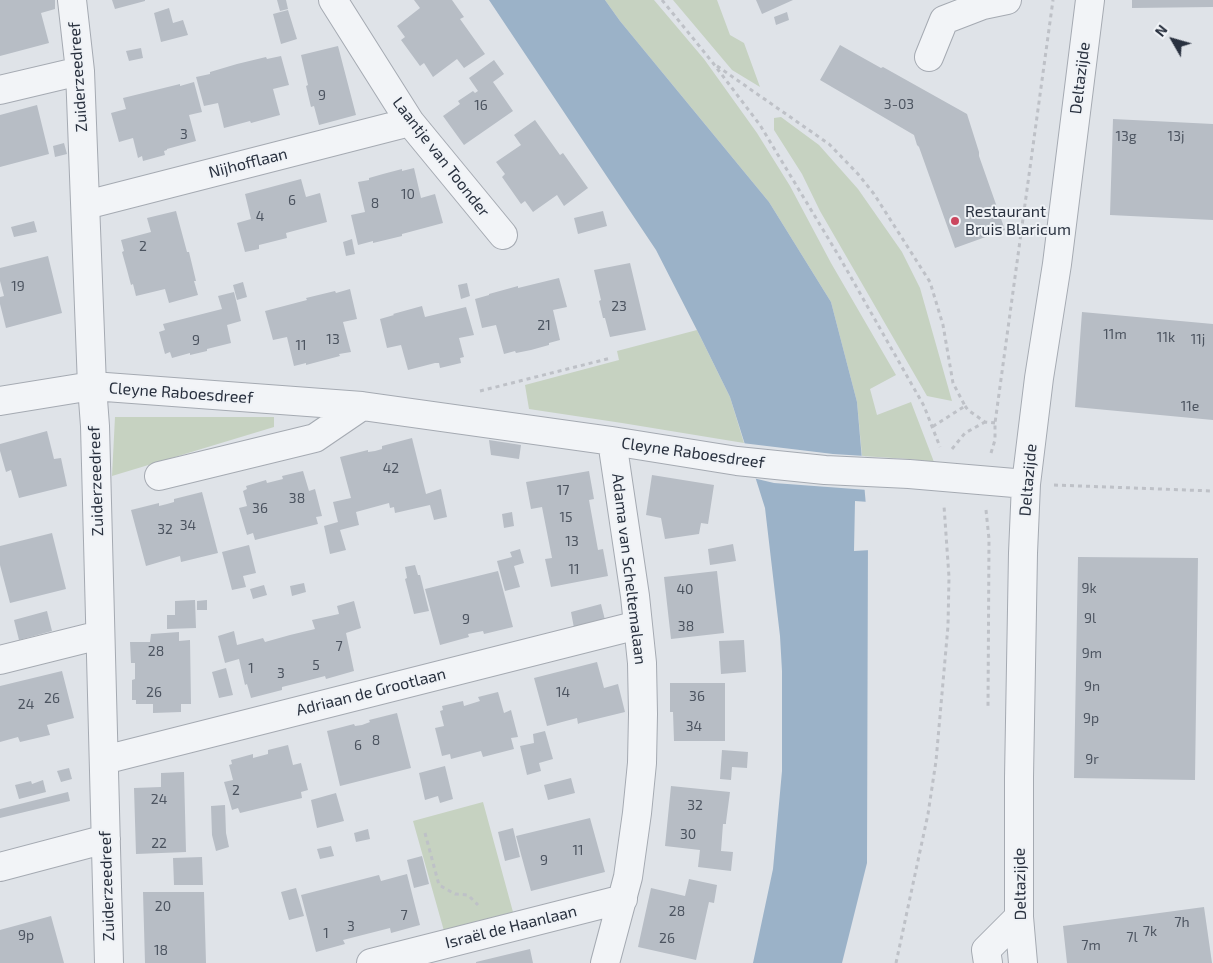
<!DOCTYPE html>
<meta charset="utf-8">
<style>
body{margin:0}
#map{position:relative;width:1213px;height:963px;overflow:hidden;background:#dfe3e8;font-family:"Exo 2",sans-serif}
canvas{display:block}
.north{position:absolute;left:1148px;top:15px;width:50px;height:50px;-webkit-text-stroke:4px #eff2f6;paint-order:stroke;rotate:308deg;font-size:14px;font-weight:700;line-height:20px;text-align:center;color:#29313f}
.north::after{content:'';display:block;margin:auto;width:18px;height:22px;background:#29313f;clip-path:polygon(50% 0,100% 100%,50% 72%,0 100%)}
</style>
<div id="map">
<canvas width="1213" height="963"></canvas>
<div class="north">N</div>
</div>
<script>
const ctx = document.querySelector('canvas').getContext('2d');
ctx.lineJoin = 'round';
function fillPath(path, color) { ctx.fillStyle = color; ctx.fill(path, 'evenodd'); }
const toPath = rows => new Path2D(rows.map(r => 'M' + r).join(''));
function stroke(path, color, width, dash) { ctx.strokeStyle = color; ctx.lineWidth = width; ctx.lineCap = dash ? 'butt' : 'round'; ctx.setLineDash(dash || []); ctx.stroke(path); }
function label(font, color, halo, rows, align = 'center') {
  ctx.font = font + ' "Exo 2",sans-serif'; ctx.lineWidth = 4; ctx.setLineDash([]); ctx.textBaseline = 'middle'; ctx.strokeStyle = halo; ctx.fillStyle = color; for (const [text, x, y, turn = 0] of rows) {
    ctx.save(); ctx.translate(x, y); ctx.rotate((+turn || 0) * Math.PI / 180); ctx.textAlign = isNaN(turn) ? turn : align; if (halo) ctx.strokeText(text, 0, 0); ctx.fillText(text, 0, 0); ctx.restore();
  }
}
fillPath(toPath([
 [605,0,654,0,704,59,757,133,790,186,831,263,896,375,870,389,877,415,911,402,934,462,909,459,862,456,857,402,831,302,769,202,620,21],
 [673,0,717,0,730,35,744,43,760,87,732,70],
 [781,117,819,145,858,189,902,252,920,288,952,401,927,396,820,211,802,174,774,130,774,118],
 [697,330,730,397,744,443,622,423,529,409,525,385,619,360,617,351],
 [115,417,274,417,274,427,112,476],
 [483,802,513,912,444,931,413,821]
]), '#c6d2c1');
fillPath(toPath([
 [489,0,605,0,620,21,769,202,831,302,857,402,868,529,867,863,842,963,753,963,773,869,782,771,782,671,780,636,765,508,730,397,700,336,656,250]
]), '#9bb2c8');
fillPath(toPath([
 [742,443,833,454,865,456,868,490,774,483,753,478],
 [855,501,869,502,871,529,871,550,854,551]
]), '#dfe3e8');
fillPath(toPath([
 [0,0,55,0,55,9,41,13,49,43,0,56],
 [112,0,145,0,145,1,115,9],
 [277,0,286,0,288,9,280,11],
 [414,0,452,0,464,17,460,19,485,54,464,68,457,59,433,77,424,63,420,66,401,40,405,37,397,26,420,8],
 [756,0,793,0,762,14],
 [1132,0,1213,0,1213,7,1132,8],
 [169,8,173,23,183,20,188,35,161,42,154,13],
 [288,10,297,39,281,44,273,14],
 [787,12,789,20,776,25,774,17],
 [840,45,881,68,883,67,967,114,979,152,979,156,1005,230,955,248,919,147,917,145,914,135,820,80],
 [338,46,356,115,319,125,314,106,311,107,306,86,308,85,301,55],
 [141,48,143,58,129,61,126,51],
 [281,56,289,85,273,89,280,115,251,123,250,121,224,128,218,103,204,106,196,77,210,74,210,72,237,64,266,57,267,59],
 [494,60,504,74,493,82,513,111,464,145,443,116,460,104,458,101,473,91,475,93,478,91,469,78],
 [194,82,202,112,189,115,196,141,167,149,167,150,164,151,165,155,143,161,142,156,138,158,133,138,119,142,111,113,126,109,123,98,180,84,180,86],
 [37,105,49,154,0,167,0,115],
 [1113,119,1213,124,1213,220,1110,215],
 [535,120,560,155,563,153,588,188,564,206,557,195,533,212,525,201,521,204,502,177,505,174,496,162,521,145,514,135],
 [64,143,67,154,55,157,53,146],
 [414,168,421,198,435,194,443,223,402,234,402,236,373,243,373,241,358,245,351,215,365,212,358,182,369,180,369,178,383,174,402,169,402,171],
 [301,179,306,197,320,193,327,222,286,233,287,238,259,245,259,249,245,252,237,223,251,219,245,194],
 [176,211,187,252,189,252,196,281,194,281,198,295,169,303,165,289,136,296,133,284,131,285,127,270,122,252,124,251,121,240,151,232,147,218],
 [603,211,607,226,578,234,574,218],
 [34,221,37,232,14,237,11,227],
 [352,239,355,254,346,256,343,242],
 [48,256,62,313,6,328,0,304,0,297,4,296,0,281,0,268],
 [630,263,646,330,610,337,605,318,603,318,599,301,601,300,594,270],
 [559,278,567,307,553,310,560,340,549,343,549,345,531,350,516,353,515,351,504,354,496,325,482,328,475,299,489,295,489,294,518,286,518,288],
 [243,282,247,297,237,300,233,285],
 [467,283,470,296,461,299,458,285],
 [350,289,357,319,343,322,351,352,339,354,340,356,306,365,306,363,294,366,287,337,273,340,265,311,307,300,306,298,335,291,336,293],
 [234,292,241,321,227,325,231,343,207,349,207,351,190,355,190,353,172,358,170,352,165,354,159,332,165,330,163,324,222,309,218,296],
 [422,306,425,317,466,307,474,335,459,338,464,357,460,358,461,363,440,368,439,363,435,363,408,370,401,345,387,348,380,319,394,315,393,314],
 [1082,312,1213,324,1213,420,1075,407],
 [47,431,54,459,61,458,67,486,19,498,11,470,6,472,0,451,0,444],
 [412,438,426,494,441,489,447,517,434,520,430,505,395,513,394,507,390,508,389,503,356,512,359,525,340,530,346,550,330,554,324,526,338,522,333,502,351,498,340,457,368,450,368,452,375,451,382,449,382,446],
 [489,440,521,445,519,459,491,455],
 [303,471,309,491,315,489,322,516,316,517,318,524,255,540,253,533,247,535,239,508,247,506,243,491,247,489,246,486,266,480,267,483,283,479,282,476],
 [589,471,594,499,589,500,598,550,603,549,608,576,551,587,545,559,552,558,542,507,531,509,526,482],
 [652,475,714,485,708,524,701,523,699,534,665,539,661,518,646,515],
 [202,492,218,553,181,562,180,556,146,566,131,510,159,503,159,506,167,504,174,502,174,499],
 [512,512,514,526,504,528,502,514],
 [52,533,66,589,10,603,0,565,0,546],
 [733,544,736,561,710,565,708,549],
 [249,545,256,573,243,576,246,587,232,590,222,552],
 [520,549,524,563,514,566,520,587,505,591,497,561,512,557,510,552],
 [1078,557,1198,558,1195,780,1074,778],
 [415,565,418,575,420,575,429,611,414,614,405,579,407,578,405,567],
 [498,571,513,627,484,634,483,631,468,634,469,637,440,645,425,589],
 [717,571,724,633,671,639,664,577],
 [304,583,306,592,292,596,290,586],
 [264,585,267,595,253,599,250,589],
 [195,600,196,628,167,629,167,615,175,615,175,601],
 [207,600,207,610,197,610,197,601],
 [354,601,361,628,346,633,354,671,326,679,325,676,302,682,282,687,282,690,251,698,247,684,245,685,239,659,225,663,218,636,234,631,237,645,263,638,265,642,290,635,315,629,312,620,339,614,337,606],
 [601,604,605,620,574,628,571,612],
 [47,611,52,631,19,640,14,620],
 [179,632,179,641,190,640,191,704,181,704,181,712,153,713,153,704,136,704,136,700,132,700,132,680,135,679,135,663,131,663,130,642,150,642,151,634],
 [744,640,746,672,721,674,719,641],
 [597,662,604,688,618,684,625,712,580,723,578,724,577,718,547,726,534,678],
 [226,668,233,695,219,698,212,672],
 [62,671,74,718,47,725,50,735,20,742,18,737,0,742,0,686],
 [670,683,725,683,725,741,674,741,673,712,670,712],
 [498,692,504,713,511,710,518,737,511,738,514,749,483,757,481,751,451,759,450,754,442,756,435,728,444,726,440,711,443,710,442,706,463,701,464,706,480,701,478,697],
 [397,713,411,768,340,786,327,731,354,724,355,726,362,725,370,722,369,720],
 [545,731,553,759,539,763,541,771,527,775,520,746,534,743,533,734],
 [288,745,293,765,301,763,308,790,301,792,302,798,240,813,238,808,232,810,224,782,233,780,229,765,232,764,231,760,253,754,253,758,268,754,268,750],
 [722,750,748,752,747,768,732,767,731,780,720,779],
 [445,766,453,799,440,803,438,796,425,800,419,773],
 [69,768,72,779,61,782,57,771],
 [184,772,186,852,136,854,134,788,161,787,161,773],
 [571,778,575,793,548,800,544,785],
 [43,780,46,792,19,799,15,785,31,781,32,784],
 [671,786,730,792,726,822,726,824,723,824,721,851,733,852,731,871,698,867,700,850,665,846],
 [68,792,70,801,0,818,0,809],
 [336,793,344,821,317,828,311,800],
 [225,805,226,833,229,847,216,851,212,835,211,806],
 [590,818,605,872,531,891,516,836],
 [513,828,520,857,505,861,498,832],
 [368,829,370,839,356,842,354,833],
 [331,846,334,856,320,859,317,849],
 [422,856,429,884,414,888,407,860],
 [202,857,203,885,174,885,173,858],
 [407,874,420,925,391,933,390,928,343,940,345,944,316,952,301,895,379,875,381,881],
 [689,879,717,885,714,903,709,902,696,960,638,947,651,888,685,896],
 [296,888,304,916,289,920,281,892],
 [143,892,204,892,206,963,145,963],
 [1204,907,1212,963,1067,963,1063,926],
 [51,916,64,963,0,963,0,930],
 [530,949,533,963,476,963,476,962]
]), '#b7bdc5');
const minor = toPath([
 [72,0,80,71,92,386,95,426,109,963],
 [333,0,410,122,503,235],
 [929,57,944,20,983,5,1007,0],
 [0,90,80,71],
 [86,205,410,122],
 [0,401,92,386,362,406,612,441,737,461,825,470,909,474,1026,484],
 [159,476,315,438,362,406],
 [0,660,100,635],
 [104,760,638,625],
 [0,867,106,839],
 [371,963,623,899],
 [605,963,628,877,637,813,642,763,643,714,642,663,635,596,612,441],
 [988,963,986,950,1019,917],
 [1023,963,1019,917,1019,777,1023,553,1026,484,1039,378,1057,264,1090,0]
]);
stroke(minor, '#a5aab2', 30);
stroke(toPath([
 [662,0,713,63,760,125,840,258,924,406,940,447],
 [717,66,829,144,858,174,874,194,930,282,943,325,953,383,965,406,932,427],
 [480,391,611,358],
 [965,406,968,410,985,422,995,423],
 [952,449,965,433,985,422],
 [991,453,995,440,995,423,1053,0],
 [1054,485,1213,491],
 [986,510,989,539,988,709],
 [425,833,439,885,455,894,468,895,478,905],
 [896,963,928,814,936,761,948,626,949,577,944,506]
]), '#bec1c7', 3, [4, 4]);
stroke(minor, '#f2f4f7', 28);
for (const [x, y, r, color] of [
 [955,221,5,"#cb465e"]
]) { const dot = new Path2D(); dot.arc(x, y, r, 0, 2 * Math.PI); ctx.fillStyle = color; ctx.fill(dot); stroke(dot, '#eff2f6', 2); }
label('14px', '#4c5460', null, [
 ["9",322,95],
 ["3-03",899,104],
 ["16",481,105],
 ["3",184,134],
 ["13g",1126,136],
 ["13j",1176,136],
 ["10",408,194],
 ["6",292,200],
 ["8",375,203],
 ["4",260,216],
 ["2",143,246],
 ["19",18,286],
 ["23",619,306],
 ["21",544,325],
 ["11m",1115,334],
 ["11k",1166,337],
 ["13",333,339],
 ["11j",1198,339],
 ["9",196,340],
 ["11",301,345],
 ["11e",1190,406],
 ["42",391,468],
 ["17",563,490],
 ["38",297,498],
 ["36",260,508],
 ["15",566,517],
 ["34",188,525],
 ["32",165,529],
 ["13",572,541],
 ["11",574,569],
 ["9k",1089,588],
 ["40",685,589],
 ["9l",1090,618],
 ["9",466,619],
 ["38",686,626],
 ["7",339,646],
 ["28",156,651],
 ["9m",1092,653],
 ["5",316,665],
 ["1",251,668],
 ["3",281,673],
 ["9n",1092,686],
 ["26",154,692],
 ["14",563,692],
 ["36",697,696],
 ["26",52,698],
 ["24",26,704],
 ["9p",1091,718],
 ["34",694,726],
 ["8",376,740],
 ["6",358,745],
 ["9r",1092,759],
 ["2",236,790],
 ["24",159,799],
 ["32",695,805],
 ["30",688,834],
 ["22",159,843],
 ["11",578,850],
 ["9",544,860],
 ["20",163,906],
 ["28",677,911],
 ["7",404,915],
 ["7h",1182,922],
 ["3",351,926],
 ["7k",1150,931],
 ["1",326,933],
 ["9p",26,935],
 ["7l",1132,937],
 ["26",667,938],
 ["7m",1091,945],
 ["18",161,950]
]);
label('16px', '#29313f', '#eff2f6', [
 ["Zuiderzeedreef",78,77,-94],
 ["Deltazijde",1080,78,-83],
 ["Laantje van Toonder",441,157,52],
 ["Nijhofflaan",248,163,-14],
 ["Cleyne Raboesdreef",181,393,4],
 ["Cleyne Raboesdreef",693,453,8],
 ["Deltazijde",1028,480,-85],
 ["Zuiderzeedreef",96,481,-92],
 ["Adama van Scheltemalaan",629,569,83],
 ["Adriaan de Grootlaan",371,692,-14],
 ["Deltazijde",1020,884,-91],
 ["Zuiderzeedreef",107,886,-92],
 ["Israël de Haanlaan",511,927,-14]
]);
label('16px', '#29313f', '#eff2f6', [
 ["Restaurant",965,212],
 ["Bruis Blaricum",965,230]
], 'left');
</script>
